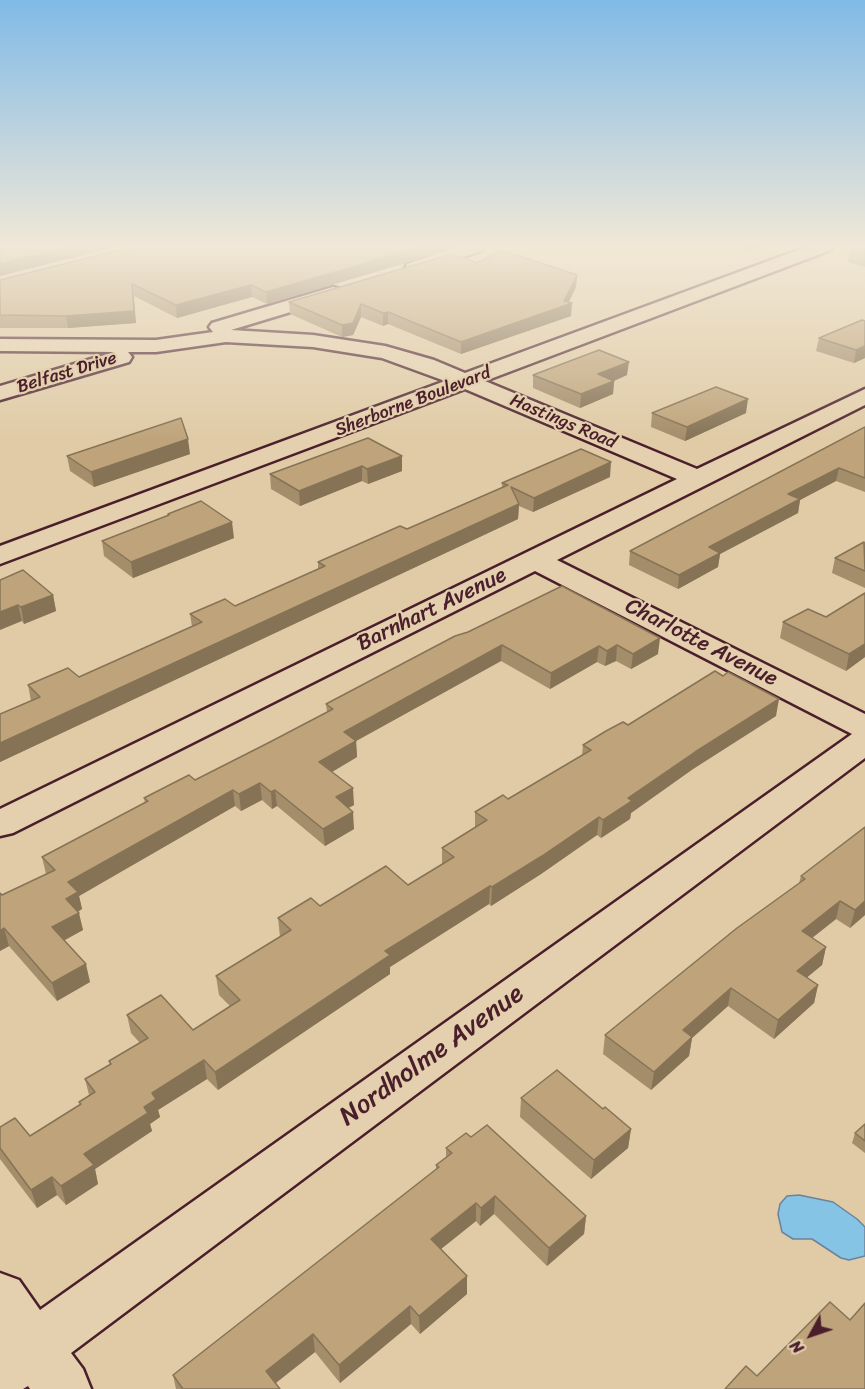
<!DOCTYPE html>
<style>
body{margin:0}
#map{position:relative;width:865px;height:1389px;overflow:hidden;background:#e0cba6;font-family:Sriracha,sans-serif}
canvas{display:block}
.north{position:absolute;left:781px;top:1305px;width:60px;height:60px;-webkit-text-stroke:4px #e4d0ae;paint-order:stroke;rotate:230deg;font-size:16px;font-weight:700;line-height:24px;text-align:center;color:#4a1f2b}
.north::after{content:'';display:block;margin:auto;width:21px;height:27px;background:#4a1f2b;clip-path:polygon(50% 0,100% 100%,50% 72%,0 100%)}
</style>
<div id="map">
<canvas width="865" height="1389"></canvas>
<div class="north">N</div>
</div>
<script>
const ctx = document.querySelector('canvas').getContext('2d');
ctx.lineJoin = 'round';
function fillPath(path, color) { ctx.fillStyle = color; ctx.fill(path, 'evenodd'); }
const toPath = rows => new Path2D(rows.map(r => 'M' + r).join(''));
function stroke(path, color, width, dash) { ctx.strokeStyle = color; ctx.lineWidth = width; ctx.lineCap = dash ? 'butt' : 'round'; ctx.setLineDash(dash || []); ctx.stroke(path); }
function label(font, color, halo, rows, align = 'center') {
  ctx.font = font + ' Sriracha,sans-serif'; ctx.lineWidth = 4.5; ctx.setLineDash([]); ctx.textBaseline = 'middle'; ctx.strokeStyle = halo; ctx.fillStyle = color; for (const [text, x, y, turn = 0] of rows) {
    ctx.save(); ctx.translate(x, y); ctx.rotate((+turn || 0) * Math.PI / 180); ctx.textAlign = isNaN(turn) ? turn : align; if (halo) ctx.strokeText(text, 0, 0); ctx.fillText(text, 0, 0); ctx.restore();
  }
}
const water = toPath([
 [799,1195,833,1202,857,1219,865,1227,865,1256,849,1260,841,1258,812,1239,793,1239,782,1232,778,1214,780,1204,787,1196,799,1195]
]);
fillPath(water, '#85c4e5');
stroke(water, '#6d829b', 1.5);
const minor = toPath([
 [460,246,486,246,483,250,421,272,407,272,405,268,407,264,460,246],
 [809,246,834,246,831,250,485,381,697,469,865,389,865,405,557,560,865,714,865,758,71,1353,83,1369,91,1389,30,1389,28,1386,23,1389,0,1389,0,1273,19,1280,40,1310,852,734,535,571,13,833,0,836,0,809,677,479,465,389,0,564,0,546,445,381,382,358,313,347,226,342,156,352,128,352,132,357,129,362,0,400,0,386,115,352,0,351,0,339,156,340,213,332,209,327,212,323,333,287,340,289,343,293,340,297,231,330,313,335,385,346,434,360,465,373,809,246]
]);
stroke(minor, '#4a1f2b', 5);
fillPath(minor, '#e4d0ae');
fillPath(toPath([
 [728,246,764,246,745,252,728,250],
 [865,246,865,267,848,262,850,251],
 [447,249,436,254,267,304,252,297,177,318,134,296,136,323,68,328,0,328,0,280],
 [477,263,577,275,576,287,569,302,571,316,461,354,388,324,383,326,361,317,353,335,342,337,290,314,289,302],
 [865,321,865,358,854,363,816,351,819,338],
 [533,375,627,375,614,381,613,394,580,408,533,388],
 [652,413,746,413,685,441,651,427],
 [865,427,865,492,836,481,800,500,798,513,720,554,718,567,678,589,629,565,630,551],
 [368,438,402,471,368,484,362,481,300,506,271,489,270,474],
 [190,454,94,487,70,471,67,456],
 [610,477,533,512,519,506,518,519,0,762,0,714,31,701,28,685,79,677,192,627,190,614,235,606,318,569,318,562,407,529,502,488,502,483],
 [168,514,234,538,133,578,104,556,102,541,168,516],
 [865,542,865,588,832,573,835,558],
 [0,580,53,595,56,611,24,624,22,621],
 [562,586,658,654,631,669,616,661,605,666,597,662,550,689,501,661,356,741,357,757,332,772,354,805,348,808,354,829,325,846,277,806,272,809,262,800,241,811,235,806,79,896,82,909,78,912,83,930,64,940,90,982,57,1001,9,946,0,951,0,893,2,895,46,874,42,857,145,803,144,798,195,780,270,742,327,712,326,704],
 [865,593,865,657,846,671,780,638,783,622,826,617],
 [776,716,693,769,631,813,630,819,601,838,597,835,541,874,491,906,489,904,390,967,390,974,218,1090,207,1079,158,1110,160,1117,150,1124,152,1131,95,1169,98,1184,66,1205,57,1195,37,1208,0,1159,0,1127,30,1136,80,1105,79,1102,89,1095,85,1079,110,1065,109,1061,140,1043,131,1033,127,1015,193,1030,230,1006,219,995,216,976,280,937,278,918,320,906,408,885,442,864,442,848,475,827,475,812,508,799,582,755,583,745,628,725],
 [801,876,865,915,850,928,836,919,812,938,826,947,822,965,807,977,818,985,814,1003,774,1039,728,1006,692,1038,689,1056,651,1090,603,1054,605,1035,799,883],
 [521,1098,603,1109,631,1129,628,1148,591,1179,520,1117],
 [865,1124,865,1153,852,1143,855,1133],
 [471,1137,586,1216,584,1234,547,1266,494,1214,480,1226,476,1221,441,1249,467,1276,467,1294,420,1334,411,1324,340,1383,315,1352,276,1383,280,1389,176,1389,173,1375,436,1170,436,1165,446,1157,446,1148]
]), '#a48d6a');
fillPath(toPath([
 [73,246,119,246,0,276,0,264],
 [425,246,449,246,447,249,436,254,267,304,266,292],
 [746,246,764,246,745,252],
 [577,275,576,287,567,305,572,303,571,316,461,354,461,342,564,301],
 [132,284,136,323,68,328,66,316],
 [251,285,252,297,177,318,176,305],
 [361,304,361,317,353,335,342,337,342,325],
 [388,312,388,324,383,326,383,313],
 [865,346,865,358,854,363,856,350],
 [629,362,627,375,613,381,614,381,613,394,580,408,581,394,598,374],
 [748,399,746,413,685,441,687,427],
 [188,439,190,454,94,487,91,472],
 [402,456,402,471,368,484,367,469],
 [611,462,610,477,533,512,534,498],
 [362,466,362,481,300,506,299,491],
 [839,468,836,481,800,500,798,513,720,554,718,567,678,589,679,575,709,547,788,494],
 [519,504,518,519,0,762,0,743],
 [232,522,234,538,133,578,131,562],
 [53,595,56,611,24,624,21,607],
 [18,605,22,621,0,630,0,612],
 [660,638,658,654,631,669,633,654],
 [865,644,865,657,846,671,849,654],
 [502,645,501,661,356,741,357,757,320,779,319,762,344,732],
 [617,645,616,661,605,666,607,651],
 [599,646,597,662,550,689,551,673],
 [779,699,776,716,693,769,631,813,630,819,601,838,603,820,628,798,695,752],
 [260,783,262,800,241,811,239,794],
 [353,788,354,805,337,814,336,797],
 [233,790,235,806,79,896,82,909,69,916,66,899,68,882],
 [275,790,277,806,272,809,271,792],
 [353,812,354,829,325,846,323,829],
 [599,817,597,835,541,874,491,906,492,887],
 [490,886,489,904,390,967,390,974,218,1090,215,1072,385,951],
 [840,901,836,919,798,949,802,931],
 [865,901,865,915,850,928,855,910],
 [79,913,83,930,56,945,52,927],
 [4,928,9,946,0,951,0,931],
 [826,947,822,965,793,989,797,971],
 [86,964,90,982,57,1001,52,983],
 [818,985,814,1003,774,1039,778,1020],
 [731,988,728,1006,692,1038,689,1056,651,1090,654,1072,683,1030],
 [204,1060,207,1079,158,1110,160,1117,150,1124,152,1131,95,1169,98,1184,66,1205,61,1186,84,1154,144,1107,152,1093],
 [631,1129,628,1148,591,1179,594,1160],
 [52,1177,57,1195,37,1208,31,1190],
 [495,1196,494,1214,480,1226,481,1208],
 [476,1203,476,1221,431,1257,431,1239],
 [586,1216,584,1234,547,1266,549,1248],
 [467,1276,467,1294,420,1334,419,1316],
 [410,1306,411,1324,340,1383,339,1365],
 [313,1334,315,1352,269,1388,266,1371]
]), '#867356');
const building = toPath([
 [0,246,73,246,0,264,0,246],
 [135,246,425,246,266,292,251,285,176,305,132,284,134,311,66,316,0,315,0,280,135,246],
 [865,246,865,255,850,251,865,246],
 [501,250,577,275,564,301,572,303,461,342,388,312,383,313,361,304,353,323,342,325,289,302,452,254,477,263,501,250],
 [862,320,865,321,865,346,856,350,819,338,862,320],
 [599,350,629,362,598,374,614,381,581,394,533,375,599,350],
 [716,387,748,399,687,427,652,413,716,387],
 [181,418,188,439,91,472,67,456,181,418],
 [865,427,865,478,839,468,788,494,800,499,709,547,720,553,679,575,630,551,865,427],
 [368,438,402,456,367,469,362,466,299,491,270,474,368,438],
 [581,449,611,462,534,498,511,487,519,504,0,743,0,714,40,697,28,685,68,668,79,677,202,622,190,614,225,599,235,606,325,566,318,562,400,526,407,529,508,485,502,483,581,449],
 [201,501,232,522,131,562,102,541,169,515,168,514,201,501],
 [864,542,865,571,835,558,864,542],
 [23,570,53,595,21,607,18,605,0,612,0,580,23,570],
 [562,586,660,638,633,654,617,645,607,651,599,646,551,673,502,645,344,732,356,741,319,762,353,788,336,797,353,812,323,829,275,790,271,792,260,783,239,794,233,790,68,882,78,892,66,899,79,913,52,927,86,964,52,983,4,928,0,931,0,893,2,895,55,870,42,857,148,801,144,798,189,775,195,780,270,742,333,709,326,704,455,636,468,632,562,586],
 [865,593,865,644,849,654,783,622,808,609,826,617,865,593],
 [715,671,723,676,728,672,779,699,695,752,628,798,632,801,603,820,599,817,542,856,492,887,490,886,385,951,390,955,215,1072,204,1060,152,1093,156,1099,144,1107,148,1113,84,1154,94,1165,61,1186,52,1177,31,1190,0,1148,0,1127,15,1118,30,1136,81,1104,79,1102,95,1092,85,1079,111,1064,109,1061,148,1038,127,1015,161,995,193,1030,240,1000,216,976,291,930,278,918,311,898,320,906,386,866,408,885,454,857,442,848,487,820,475,812,503,795,508,799,591,750,583,745,606,731,623,722,628,725,715,671],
 [865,827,865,901,855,910,840,901,802,931,826,947,797,971,818,985,778,1020,731,988,683,1030,692,1037,654,1072,605,1035,737,928,805,879,801,876,865,827],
 [557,1070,603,1109,605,1107,631,1129,594,1160,521,1098,557,1070],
 [865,1124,865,1141,855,1133,865,1124],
 [487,1125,586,1216,549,1248,495,1196,481,1208,476,1203,431,1239,467,1276,419,1316,410,1306,339,1365,313,1334,266,1371,280,1389,183,1389,173,1375,439,1167,436,1165,452,1153,446,1148,466,1133,471,1137,487,1125],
 [830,1302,850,1320,865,1303,865,1389,725,1389,746,1366,757,1376,830,1302]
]);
fillPath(building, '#bfa47b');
stroke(building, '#867356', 1.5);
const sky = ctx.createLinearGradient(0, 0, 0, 440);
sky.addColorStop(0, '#80bae7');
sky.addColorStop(0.56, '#f1e8d7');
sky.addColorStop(1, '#f1e8d700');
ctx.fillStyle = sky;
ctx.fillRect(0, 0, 865, 440);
label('18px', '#4a1f2b', '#e4d0ae', [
 ["Belfast Drive",67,373,-17],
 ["Sherborne Boulevard",413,402,-21],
 ["Hastings Road",563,422,23]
]);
label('22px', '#4a1f2b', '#e4d0ae', [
 ["Barnhart Avenue",432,610,-26],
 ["Charlotte Avenue",701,643,27]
]);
label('27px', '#4a1f2b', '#e4d0ae', [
 ["Nordholme Avenue",432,1056,-36]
]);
</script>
